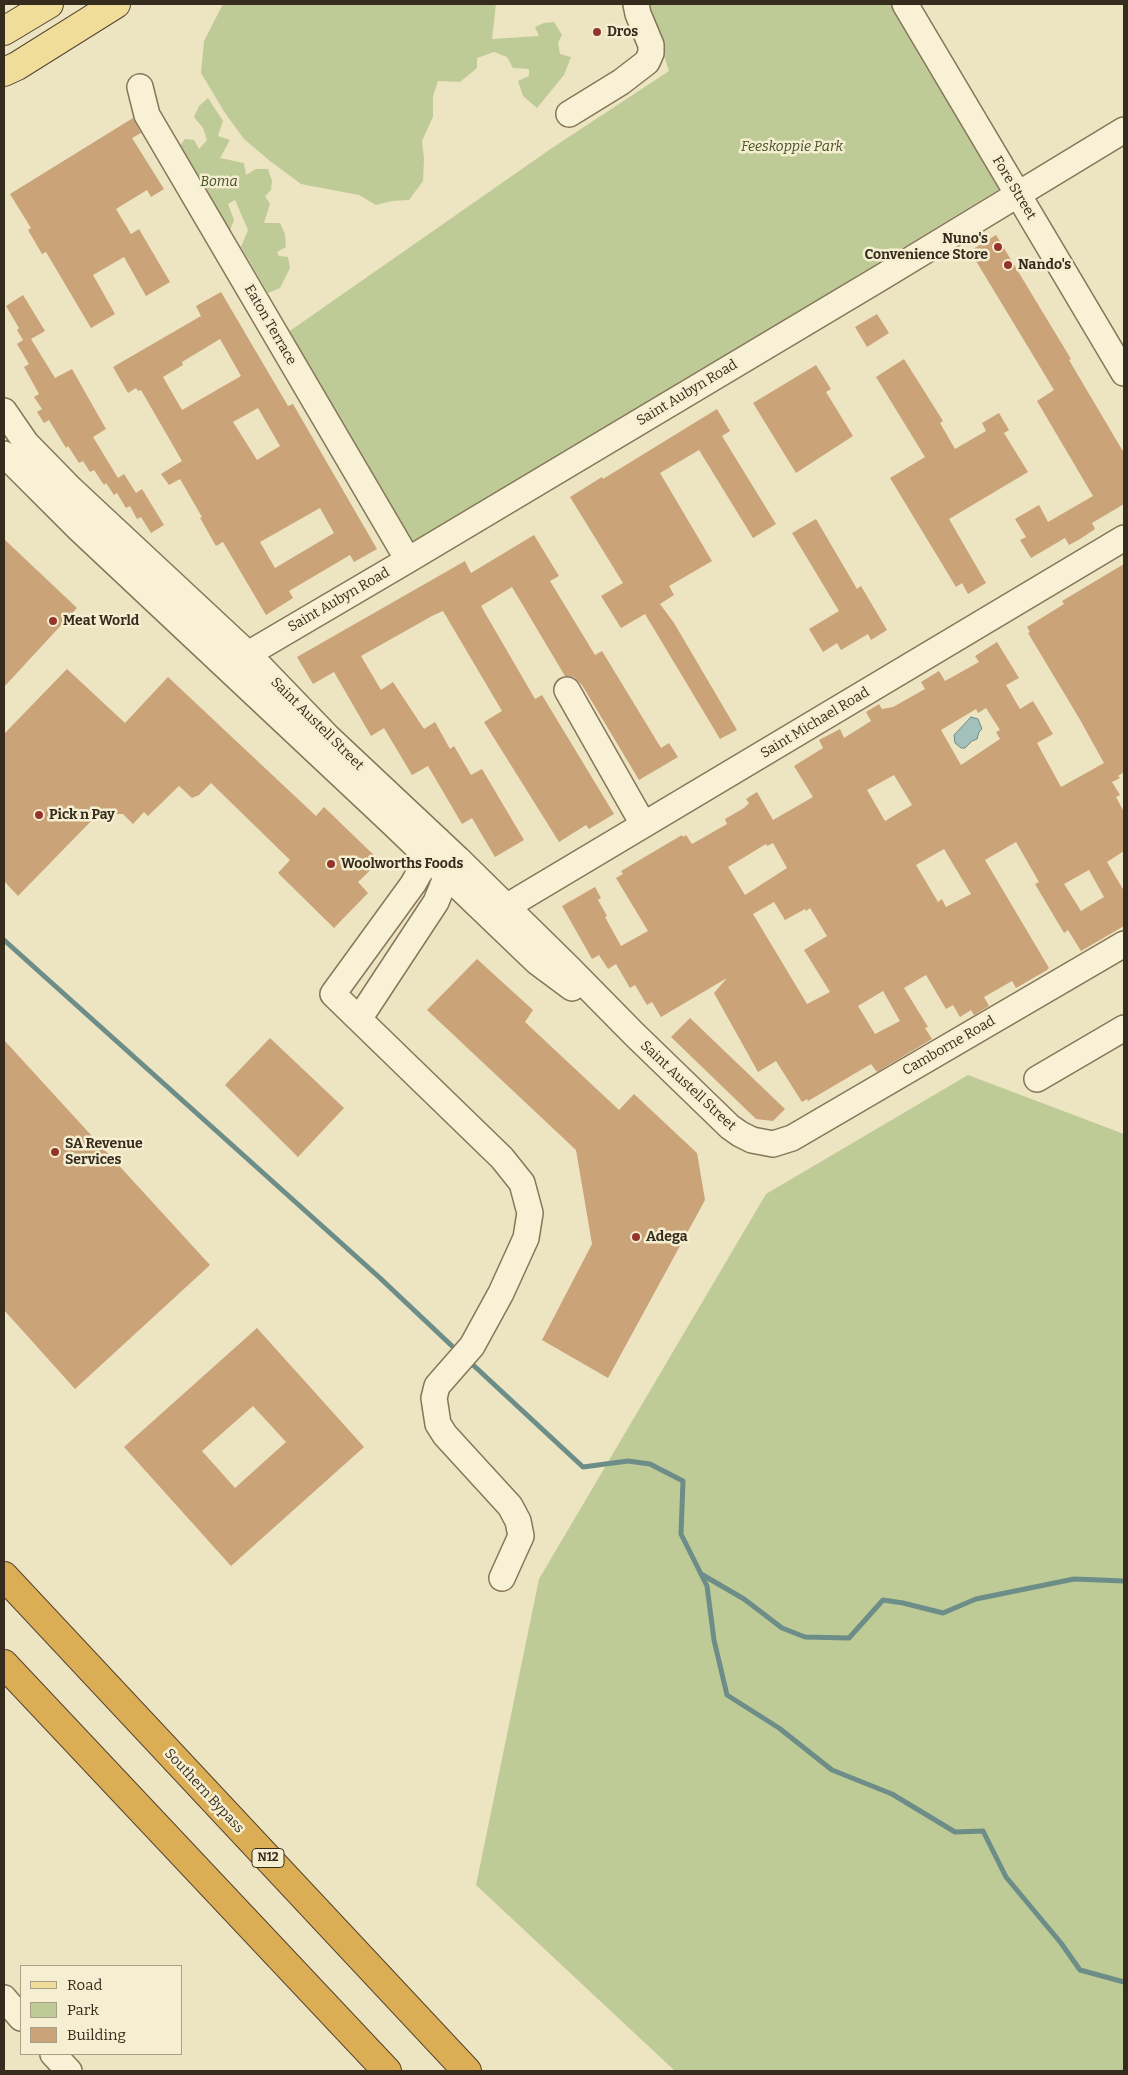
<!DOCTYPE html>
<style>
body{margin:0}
#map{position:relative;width:1128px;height:2075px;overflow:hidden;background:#ede4c2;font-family:Bitter,serif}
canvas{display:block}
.frame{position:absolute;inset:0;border:5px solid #362c1e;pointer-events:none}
.legend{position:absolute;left:20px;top:1965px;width:162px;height:90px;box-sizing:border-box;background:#f5eed1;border:1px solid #a9a089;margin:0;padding:6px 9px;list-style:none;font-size:15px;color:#362c1e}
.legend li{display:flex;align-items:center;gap:10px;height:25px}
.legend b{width:25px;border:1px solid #a9a089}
</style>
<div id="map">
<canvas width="1128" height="2075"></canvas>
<div class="frame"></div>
<ul class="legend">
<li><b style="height:6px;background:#f0dd9a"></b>Road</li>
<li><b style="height:14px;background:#bfcb96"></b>Park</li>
<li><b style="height:14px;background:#caa379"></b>Building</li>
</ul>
</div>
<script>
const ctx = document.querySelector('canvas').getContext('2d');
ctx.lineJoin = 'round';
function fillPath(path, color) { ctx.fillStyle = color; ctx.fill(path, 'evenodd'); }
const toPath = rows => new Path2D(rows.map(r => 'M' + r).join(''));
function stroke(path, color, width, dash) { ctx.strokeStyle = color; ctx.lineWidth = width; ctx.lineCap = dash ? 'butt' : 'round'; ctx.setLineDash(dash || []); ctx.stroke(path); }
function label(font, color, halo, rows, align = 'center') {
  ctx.font = font + ' Bitter,serif'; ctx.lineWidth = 5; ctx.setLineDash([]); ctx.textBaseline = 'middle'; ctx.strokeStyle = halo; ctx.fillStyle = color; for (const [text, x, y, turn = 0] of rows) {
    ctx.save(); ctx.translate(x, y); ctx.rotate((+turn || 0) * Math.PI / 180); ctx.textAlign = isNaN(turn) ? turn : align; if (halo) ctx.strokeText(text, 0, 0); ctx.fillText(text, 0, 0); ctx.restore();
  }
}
fillPath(toPath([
 [223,4,496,4,492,39,539,36,535,27,544,23,554,22,562,35,558,43,560,54,571,57,564,75,537,108,523,96,518,81,529,76,529,69,513,68,507,57,494,52,477,58,477,68,460,82,438,81,433,96,433,117,422,141,424,159,423,181,409,200,392,201,376,205,359,195,301,184,270,161,244,139,225,113,201,73,204,41],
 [647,4,903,4,1009,183,410,549,284,335,552,148,669,71],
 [208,98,223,121,218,136,230,140,220,158,244,163,246,175,256,169,268,169,272,181,271,190,265,196,270,204,264,223,280,223,285,234,286,247,277,252,279,256,288,257,290,268,280,288,268,293,241,247,248,230,235,200,228,204,234,220,230,230,222,229,174,153,185,139,194,140,199,149,207,140,203,128,194,117,199,106],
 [968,1075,1124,1134,1124,2071,675,2071,476,1885,539,1579,766,1194]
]), '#bfcb96');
const water = toPath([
 [971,717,978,719,982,729,979,732,977,739,972,741,965,748,961,748,955,743,954,735,971,717]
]);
fillPath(water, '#a4c0ba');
stroke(water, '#6c8d88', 1);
stroke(toPath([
 [4,940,380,1278,452,1346],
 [471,1363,583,1467,628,1461,650,1464,683,1481,681,1534,707,1586,714,1640,727,1695,779,1728,832,1770,892,1794,955,1832,983,1831,1006,1877,1061,1943,1080,1970,1124,1982],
 [701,1574,744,1599,782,1628,805,1637,849,1638,883,1600,903,1603,943,1613,976,1599,1074,1579,1124,1581]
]), '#6c8d88', 5);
fillPath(toPath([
 [133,118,141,133,132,138,164,189,151,197,147,190,116,209,131,234,139,229,170,282,146,296,124,257,93,275,115,314,91,328,46,252,42,254,28,230,31,228,10,194],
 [996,235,1071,359,1069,360,1124,453,1124,504,1092,523,1095,529,1080,539,1069,545,1065,538,1031,558,1020,540,1026,537,1015,519,1039,505,1048,522,1093,496,1037,401,1054,390,970,251],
 [221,292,288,406,293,404,377,549,354,562,350,555,289,591,293,598,266,615,223,542,216,546,200,518,202,517,180,479,169,485,161,474,182,461,141,390,138,391,136,388,128,393,113,367,201,316,196,306],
 [220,339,241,376,182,410,163,377,183,365,182,362],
 [258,408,280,446,257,460,233,422],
 [320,508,334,533,275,568,260,542],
 [23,295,45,331,31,339,55,378,72,369,106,429,93,437,118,478,124,474,136,493,142,489,164,525,151,533,141,517,137,519,130,506,126,508,117,493,114,495,106,483,104,485,94,470,90,472,83,461,79,463,68,446,66,448,49,420,44,423,37,412,42,409,34,397,39,394,24,367,29,364,17,344,23,340,17,330,19,328,6,306],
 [877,314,889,333,867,347,855,327],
 [904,359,943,421,940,423,955,449,986,431,982,423,999,413,1009,430,1004,433,1028,472,949,519,986,583,968,594,962,583,956,587,890,478,925,457,876,377],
 [816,365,831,389,826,392,853,436,796,473,753,403],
 [717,409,730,431,722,436,776,524,753,538,699,450,660,473,712,561,669,586,674,595,660,604,674,623,737,730,720,739,645,614,621,628,601,596,623,583,570,497,602,477,603,479],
 [816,519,857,589,861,586,887,630,871,640,868,634,841,650,837,643,823,652,809,629,839,611,792,533],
 [534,535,559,576,550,581,595,655,602,651,661,748,669,743,678,757,639,780,582,685,574,677,565,676,512,587,481,606,535,699,542,695,614,814,589,829,586,825,559,842,484,722,502,711,443,611,432,616,361,656,381,690,393,682,424,729,435,722,450,749,454,746,471,775,482,769,524,840,495,857,472,818,462,824,428,766,412,775,384,728,371,736,334,672,313,684,297,657,465,561,471,573],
 [4,539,77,608,4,687],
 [1124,564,1124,772,1118,776,1120,778,1112,782,1120,795,1116,797,1124,812,1124,851,1107,862,1124,891,1124,926,1081,951,1068,930,1064,933,1035,884,1039,882,1016,842,985,860,1049,968,1047,970,1016,988,1012,981,984,997,989,1006,974,1015,971,1010,960,1017,953,1005,946,1009,926,975,904,988,928,1027,925,1028,932,1039,877,1072,871,1064,808,1101,807,1099,802,1102,776,1061,758,1072,714,993,727,978,661,1017,652,1002,647,1005,635,985,630,988,616,964,608,969,599,955,592,959,562,906,595,887,601,898,598,900,607,916,605,917,621,946,648,931,616,878,623,874,621,871,682,835,683,837,686,835,692,844,727,824,725,819,744,808,749,803,746,799,757,792,773,820,813,797,794,766,823,748,819,740,840,729,844,738,871,721,866,712,879,704,882,709,893,707,925,689,921,682,939,671,945,681,979,662,975,656,997,642,1019,678,1006,685,1020,709,1033,701,1053,734,1037,743,1061,787,1104,763,1079,718,1028,633,1030,632,1027,627,1064,604,1062,601],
 [986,708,1000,730,996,732,1000,739,961,765,941,730,976,709,978,713],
 [894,775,912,805,885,821,867,790],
 [773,843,787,868,745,895,728,867,766,844,767,846],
 [944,849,971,894,946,907,942,899,938,902,916,865],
 [1089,870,1104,897,1081,911,1064,884],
 [774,902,785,920,805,909,806,911,810,908,827,936,804,950,830,992,807,1004,753,914],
 [883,991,900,1021,875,1034,858,1006],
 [67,669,125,723,168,677,316,816,324,807,380,861,358,882,368,893,334,928,278,873,290,860,211,783,199,795,192,798,179,786,148,816,144,812,133,824,123,814,98,814,18,896,4,881,4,734],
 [477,959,533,1010,525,1022,619,1110,634,1094,697,1153,705,1200,608,1378,542,1340,592,1244,576,1150,427,1010],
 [690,1018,785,1109,773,1121,756,1119,671,1037],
 [270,1038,344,1108,298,1157,225,1085],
 [4,1040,210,1265,75,1389,4,1310],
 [257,1328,364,1447,231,1566,124,1447],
 [253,1406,286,1442,235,1488,202,1451]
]), '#caa379');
const minor = toPath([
 [905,4,1124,373],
 [140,87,147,115,408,560],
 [569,114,621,82,647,62,651,53,651,45,638,14,636,4],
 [4,411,26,443,71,489,248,654,327,736,458,859,569,968,634,1034,730,1127,740,1134,752,1140,773,1144,792,1138,1124,944],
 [4,454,79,529,390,821,537,962,572,988],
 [248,654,408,560,882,277,1124,130],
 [567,690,643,824],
 [438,840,413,884,333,994,502,1158,522,1183,530,1213,526,1238,501,1293,472,1346,437,1386,434,1398,438,1424,445,1435,510,1506,518,1521,521,1536,502,1578],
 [506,907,1124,538],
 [359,1019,436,902,447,875,455,863],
 [1037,1079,1124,1028],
 [4,1998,21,2018],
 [53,2054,69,2071]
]);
const major = toPath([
 [4,31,49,4],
 [4,72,17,66,116,4]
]);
const highway = toPath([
 [4,1576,467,2071],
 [4,1664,387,2071]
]);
stroke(minor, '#86765a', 28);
stroke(major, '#54432e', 30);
stroke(highway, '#54432e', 30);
stroke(minor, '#f8f1d5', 25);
stroke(major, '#f0dd9a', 28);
stroke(highway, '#dbad54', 28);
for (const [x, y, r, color] of [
 [597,32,5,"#94342b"],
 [998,247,5,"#94342b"],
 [1008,265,5,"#94342b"],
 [53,621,5,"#94342b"],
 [39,815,5,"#94342b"],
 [331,864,5,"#94342b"],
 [55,1152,5,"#94342b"],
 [636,1237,5,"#94342b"]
]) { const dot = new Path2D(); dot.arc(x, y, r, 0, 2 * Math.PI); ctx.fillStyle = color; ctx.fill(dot); stroke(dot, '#f5eed1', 2); }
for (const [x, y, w] of [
 [268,1858,32]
]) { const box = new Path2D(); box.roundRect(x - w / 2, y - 9.5, w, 19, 4); ctx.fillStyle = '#f5eed1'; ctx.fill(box); stroke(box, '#362c1e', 1); }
label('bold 12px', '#362c1e', null, [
 ["N12",268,1858]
]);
label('bold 14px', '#362c1e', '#f5eed1', [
 ["Dros",607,32],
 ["Nuno's",988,239,"right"],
 ["Convenience Store",988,255,"right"],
 ["Nando's",1018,265],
 ["Meat World",63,621],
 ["Pick n Pay",49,815],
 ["Woolworths Foods",341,864],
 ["SA Revenue",65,1144],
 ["Services",65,1160],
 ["Adega",646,1237]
], 'left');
label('italic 14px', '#425225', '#f5eed1', [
 ["Feeskoppie Park",792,147],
 ["Boma",219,182]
]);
label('14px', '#362c1e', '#f5eed1', [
 ["Fore Street",1014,188,59],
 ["Eaton Terrace",270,325,60],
 ["Saint Aubyn Road",687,393,-31],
 ["Saint Aubyn Road",339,600,-30],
 ["Saint Michael Road",815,723,-31],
 ["Saint Austell Street",317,724,45],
 ["Camborne Road",949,1046,-30],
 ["Saint Austell Street",688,1086,43],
 ["Southern Bypass",204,1791,47]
]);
</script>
